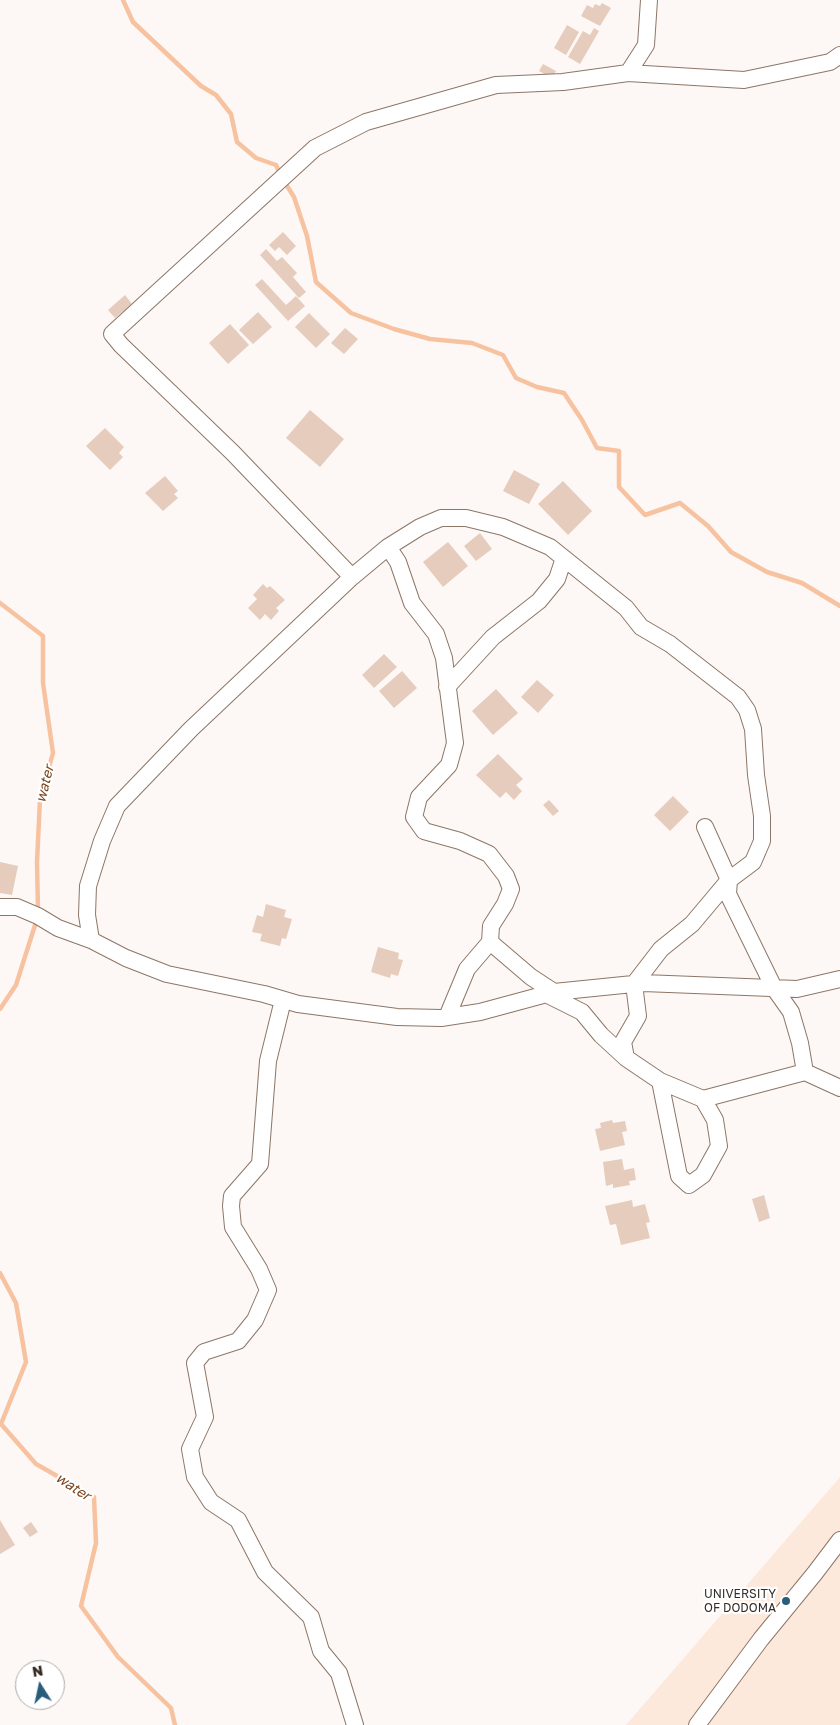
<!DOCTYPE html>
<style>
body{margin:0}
#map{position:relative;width:840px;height:1725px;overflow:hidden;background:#fdf8f5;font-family:"Golos Text",sans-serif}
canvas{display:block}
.north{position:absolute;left:15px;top:1660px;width:50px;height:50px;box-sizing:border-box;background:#fff;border:1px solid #afaba8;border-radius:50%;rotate:350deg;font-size:14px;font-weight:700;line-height:20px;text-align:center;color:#362c26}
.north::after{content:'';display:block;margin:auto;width:18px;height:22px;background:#295d79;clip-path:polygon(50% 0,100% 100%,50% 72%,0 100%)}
</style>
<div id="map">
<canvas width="840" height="1725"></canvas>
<div class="north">N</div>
</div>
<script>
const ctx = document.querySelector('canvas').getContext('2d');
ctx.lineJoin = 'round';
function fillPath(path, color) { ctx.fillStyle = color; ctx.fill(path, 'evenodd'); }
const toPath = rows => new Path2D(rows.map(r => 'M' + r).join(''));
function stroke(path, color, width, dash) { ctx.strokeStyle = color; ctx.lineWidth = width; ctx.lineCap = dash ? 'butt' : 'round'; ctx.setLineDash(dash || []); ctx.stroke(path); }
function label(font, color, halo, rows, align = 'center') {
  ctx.font = font + ' "Golos Text",sans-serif'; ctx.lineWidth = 4.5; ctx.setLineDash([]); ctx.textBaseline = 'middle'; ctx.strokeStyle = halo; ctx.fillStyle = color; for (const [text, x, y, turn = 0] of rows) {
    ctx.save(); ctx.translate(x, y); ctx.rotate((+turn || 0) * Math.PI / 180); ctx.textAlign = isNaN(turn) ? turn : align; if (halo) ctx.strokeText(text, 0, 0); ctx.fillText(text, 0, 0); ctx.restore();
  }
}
fillPath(toPath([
 [840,1477,840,1725,626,1725]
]), '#fce9dc');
stroke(toPath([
 [123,0,133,22,201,86,216,95,231,114,237,142,256,158,276,165,280,174],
 [284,181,294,197,307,236,316,282,351,313,394,329,430,339,472,343,503,355,516,378,537,387,564,393,582,420,597,448,619,451,619,487,645,515,680,503,708,526,731,552,767,572,802,583,840,606],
 [0,603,43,636,43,683,53,753,40,799,37,862,38,911],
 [0,1009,16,985,37,919],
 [0,1273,16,1303,26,1362,1,1424,36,1464,94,1497,96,1543,81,1606,118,1657,171,1708,175,1725]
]), '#f7c2a0', 4.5);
fillPath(toPath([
 [602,3,611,8,600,26,581,16,587,5,593,8,595,4,600,6],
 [567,25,579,32,566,55,554,48],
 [594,28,599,31,580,64,568,57,583,31,590,35],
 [543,64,556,71,552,78,539,71],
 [283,232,296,246,287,255,279,247,275,251,269,245],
 [266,249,277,261,282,257,297,273,293,277,306,292,299,298,260,255],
 [262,279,286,305,296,296,305,306,288,321,255,285],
 [125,295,132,304,115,318,108,310],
 [258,312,272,327,253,344,239,330],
 [309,313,330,334,316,348,295,327],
 [230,324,249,345,228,364,209,343],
 [345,328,358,339,344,354,331,343],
 [310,410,344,439,320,467,286,438],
 [105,428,124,447,119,453,123,457,110,470,86,446],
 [514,470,540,484,529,504,503,491],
 [165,476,178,491,174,494,178,498,163,511,145,493],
 [563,481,592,511,568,535,538,504],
 [480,533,492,549,476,561,464,546],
 [448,542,468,566,443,587,423,562],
 [263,584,267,588,270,586,285,600,276,608,279,611,271,620,265,614,260,620,248,608,257,599,253,595],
 [384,654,397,667,374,688,362,675],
 [402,671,417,688,394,708,379,691],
 [537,680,554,695,538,713,521,697],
 [496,689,518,713,493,735,472,711],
 [498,754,523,779,516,785,522,791,514,800,506,792,500,798,476,775],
 [673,796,689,812,670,831,654,815],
 [549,800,559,811,553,816,543,805],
 [0,862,18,866,12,895,0,893],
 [266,904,286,910,284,917,292,919,286,939,282,938,280,946,260,941,262,934,252,932,257,915,263,917],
 [378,947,399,953,398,959,403,960,398,976,391,974,390,978,371,972],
 [612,1120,613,1123,625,1121,627,1131,622,1132,625,1145,600,1151,595,1129,601,1128,600,1123],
 [622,1159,624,1170,634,1168,636,1180,629,1181,630,1185,613,1188,613,1184,606,1186,603,1162],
 [764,1195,770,1218,759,1222,752,1199],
 [632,1200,633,1207,645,1204,650,1222,646,1223,650,1238,621,1245,616,1224,610,1225,605,1206],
 [0,1520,15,1545,0,1554],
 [31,1522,38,1532,30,1537,23,1528]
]), '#e5ccbc');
const minor = toPath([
 [628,73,744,80,830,62,840,55],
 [388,547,398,562,412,603,436,634,444,658,455,743,449,765,419,797,414,817,424,831,460,841,489,854,506,876,511,889,505,904,491,926,490,942,531,977,554,992,643,983,797,989,840,979],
 [352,577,388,547,420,527,441,518,466,518,503,527,550,547,626,608,641,627,670,644,738,697,747,710,753,729,756,775,762,816,762,841,753,862,729,880,692,924,661,949,634,984,638,1016,623,1042,626,1058,660,1081,703,1099,805,1072],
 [447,687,493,637,539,601,557,579,564,558],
 [705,827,729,880,728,894,774,988,791,1012,800,1043,805,1072,840,1088],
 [0,907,17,907,38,916,58,928,91,940,126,958,167,974,264,994,298,1004,397,1017,441,1018,480,1012,554,992],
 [91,940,87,915,88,886,102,841,117,806,191,729,352,577,233,453,121,345,112,334,315,148,366,122,496,85,563,82,628,73,646,45,649,0],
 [546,994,582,1012,601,1035,626,1058],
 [283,1000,268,1061,260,1164,232,1196,231,1206,233,1227,259,1269,268,1290,255,1320,238,1341,204,1352,195,1363,205,1417,190,1449,195,1477,211,1502,238,1520,265,1572,311,1617,321,1651,339,1673,355,1725],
 [447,1017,467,969,490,942],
 [660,1081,679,1176,689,1185,703,1175,719,1146,715,1120,703,1099],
 [697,1725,761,1639,815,1573,840,1540]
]);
stroke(minor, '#8c7667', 18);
stroke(minor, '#fff', 16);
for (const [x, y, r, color] of [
 [786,1601,5,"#295d79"]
]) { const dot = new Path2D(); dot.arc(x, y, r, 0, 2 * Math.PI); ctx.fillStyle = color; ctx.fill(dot); stroke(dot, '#fff', 2); }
label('12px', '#362c26', '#fff', [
 ["UNIVERSITY",776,1594],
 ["OF DODOMA",776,1608]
], 'right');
label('italic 14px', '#7d461c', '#fff', [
 ["water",45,784,-76],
 ["water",73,1487,33]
]);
</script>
